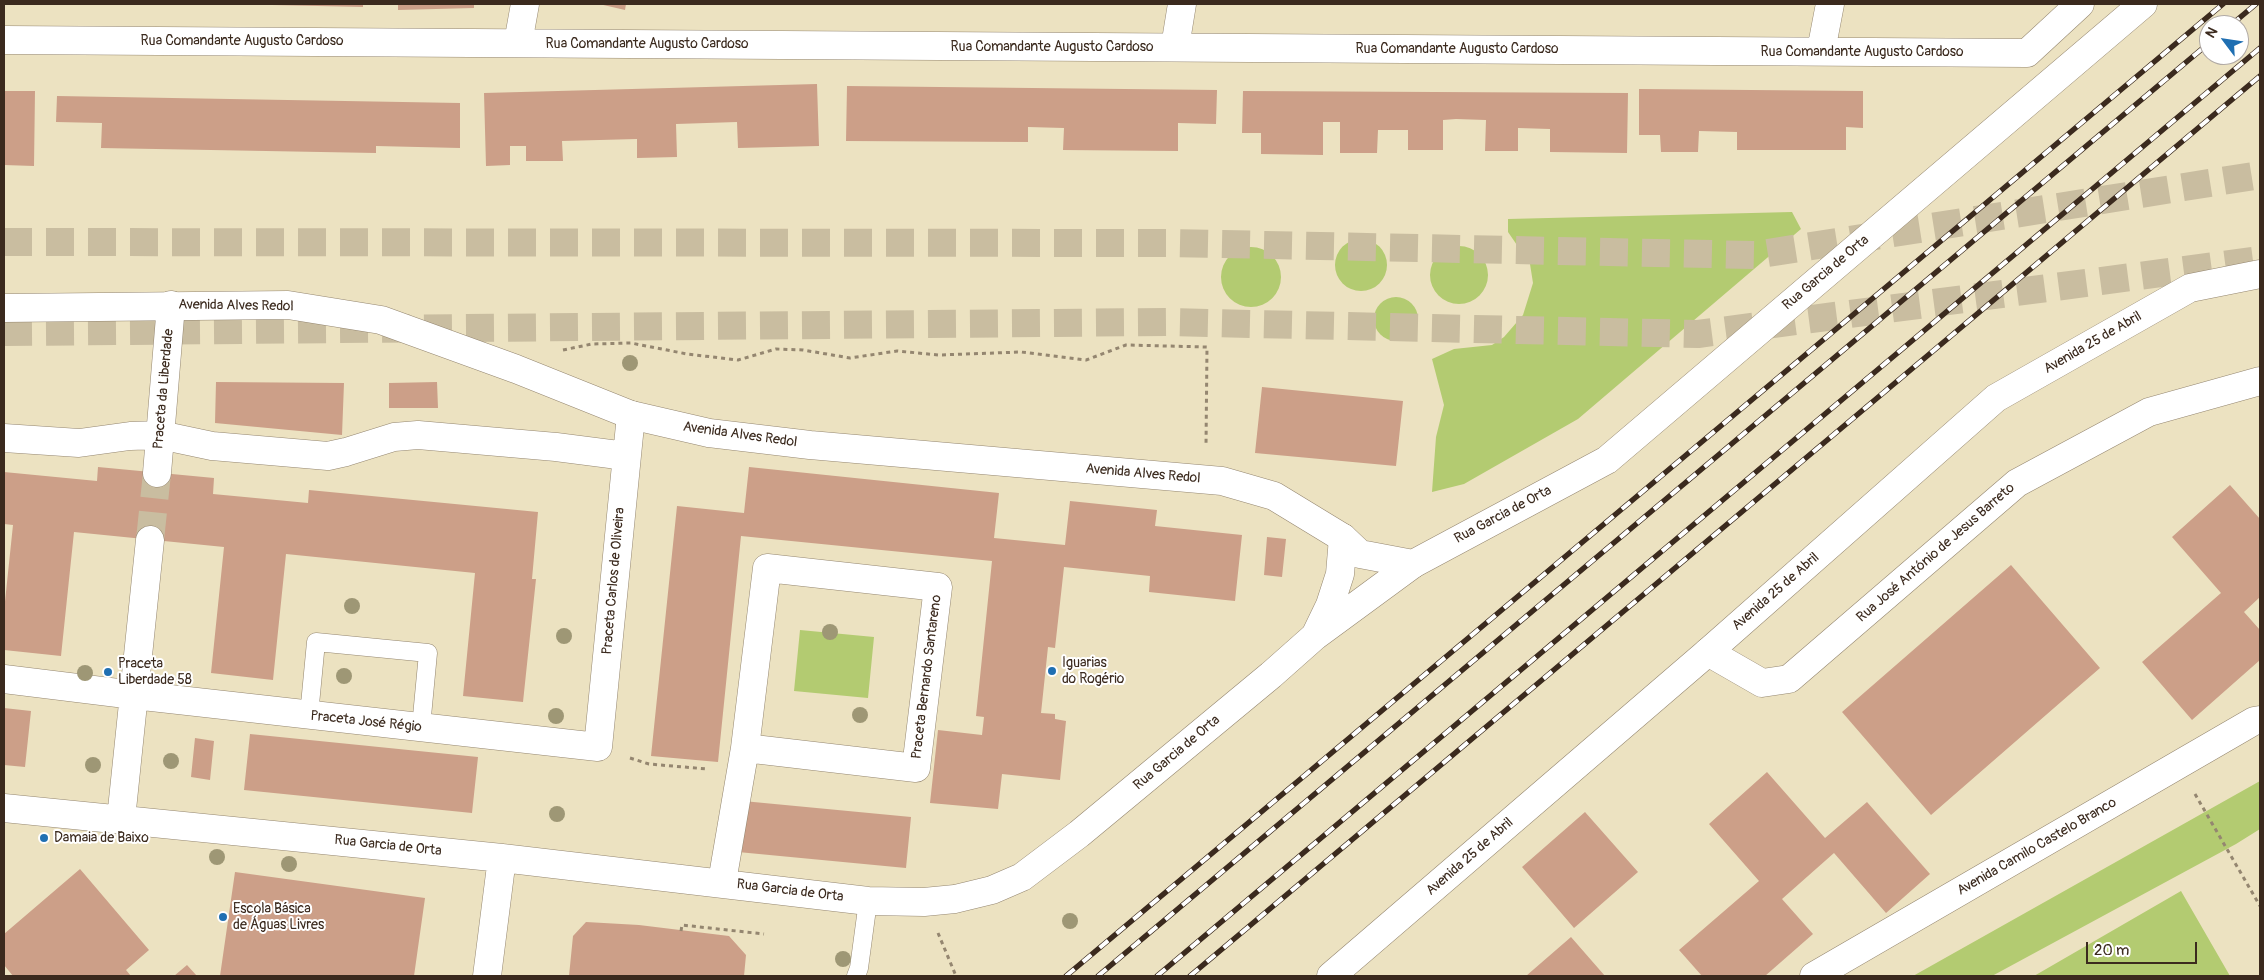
<!DOCTYPE html>
<meta charset="utf-8">
<style>
body{margin:0}
#map{position:relative;width:2264px;height:980px;overflow:hidden;background:#ece2c1;font-family:Pangolin,sans-serif}
canvas{display:block}
.frame{position:absolute;inset:0;border:5px solid #3b2a1e;pointer-events:none}
.north{position:absolute;left:2199px;top:15px;width:50px;height:50px;box-sizing:border-box;background:#fff;border:1px solid #b1aaa5;border-radius:50%;rotate:301deg;font-size:14px;font-weight:700;line-height:20px;text-align:center;color:#3b2a1e}
.north::after{content:'';display:block;margin:auto;width:18px;height:22px;background:#1f6fb2;clip-path:polygon(50% 0,100% 100%,50% 72%,0 100%)}
.scale{position:absolute;left:2086px;top:942px;width:111px;height:22px;box-sizing:border-box;border:2px solid #3b2a1e;border-top:0;padding-left:6px;font-size:15px;line-height:18px;white-space:nowrap;color:#3b2a1e;-webkit-text-stroke:4px #fff;paint-order:stroke}
</style>
<div id="map">
<canvas width="2264" height="980"></canvas>
<div class="frame"></div>
<div class="north">N</div>
<div class="scale">20 m</div>
</div>
<script>
const ctx = document.querySelector('canvas').getContext('2d');
ctx.lineJoin = 'round';
function fillPath(path, color) { ctx.fillStyle = color; ctx.fill(path, 'evenodd'); }
const toPath = rows => new Path2D(rows.map(r => 'M' + r).join(''));
function stroke(path, color, width, dash) { ctx.strokeStyle = color; ctx.lineWidth = width; ctx.lineCap = dash ? 'butt' : 'round'; ctx.setLineDash(dash || []); ctx.stroke(path); }
function label(font, color, halo, rows, align = 'center') {
  ctx.font = font + ' Pangolin,sans-serif'; ctx.lineWidth = 4; ctx.setLineDash([]); ctx.textBaseline = 'middle'; ctx.strokeStyle = halo; ctx.fillStyle = color; for (const [text, x, y, turn = 0] of rows) {
    ctx.save(); ctx.translate(x, y); ctx.rotate((+turn || 0) * Math.PI / 180); ctx.textAlign = isNaN(turn) ? turn : align; if (halo) ctx.strokeText(text, 0, 0); ctx.fillText(text, 0, 0); ctx.restore();
  }
}
fillPath(toPath([
 [1792,212,1801,229,1578,419,1464,484,1432,492,1436,437,1444,405,1432,359,1454,349,1492,345,1504,337,1523,315,1533,283,1530,264,1508,232,1508,219],
 '1335 265a26 26 0 1 1 52 0a26 26 0 1 1-52 0Z',
 '1430 275a29 29 0 1 1 58 0a29 29 0 1 1-58 0Z',
 '1221 277a30 30 0 1 1 60 0a30 30 0 1 1-60 0Z',
 '1374 319a22 22 0 1 1 44 0a22 22 0 1 1-44 0Z',
 [800,630,874,637,868,698,794,691],
 [2260,781,2260,829,2236,844,1992,976,1913,976],
 [2181,891,2230,976,2034,976]
]), '#b3cb71');
fillPath(toPath([
 [272,4,363,4,363,7,272,5],
 [398,4,474,4,474,8,398,10],
 [599,4,626,4,625,10],
 [817,84,819,146,738,148,737,122,676,124,677,157,637,158,637,139,562,141,563,161,526,161,526,146,510,146,510,165,486,166,484,93],
 [847,86,1217,90,1216,124,1178,123,1178,151,1063,150,1064,128,1028,127,1028,142,846,141],
 [1639,89,1863,91,1863,128,1846,127,1846,150,1737,150,1737,132,1699,131,1698,152,1661,152,1660,135,1639,135],
 [4,91,35,91,34,166,4,165],
 [1243,91,1628,93,1627,153,1550,152,1550,129,1518,128,1518,151,1485,151,1486,120,1456,119,1443,120,1443,150,1408,150,1408,130,1378,130,1377,153,1340,153,1340,122,1323,122,1323,155,1261,154,1261,133,1242,133],
 [57,96,460,103,460,148,376,146,376,153,101,148,102,123,56,122],
 [216,382,344,383,342,435,215,423],
 [437,382,438,408,389,408,389,383],
 [1262,387,1403,401,1396,466,1255,453],
 [98,467,214,478,213,494,308,503,309,490,538,512,532,579,536,579,523,702,463,696,475,573,286,554,273,680,211,673,224,547,74,532,61,656,4,650,4,611,13,525,4,524,4,472,97,481],
 [749,467,999,493,994,538,1065,545,1070,501,1157,510,1155,526,1242,535,1235,601,1149,592,1150,576,1064,567,1055,648,1048,647,1041,713,1055,714,1055,719,1066,721,1060,780,1002,774,998,809,930,803,938,730,982,735,984,717,976,716,992,561,741,536,718,762,651,756,677,506,744,513],
 [2230,485,2260,519,2260,597,2244,612,2260,630,2260,660,2192,720,2142,662,2221,593,2172,537],
 [1267,537,1286,539,1282,577,1264,575],
 [2011,565,2100,668,1931,815,1842,712],
 [4,708,31,711,25,767,4,765],
 [250,734,478,757,472,813,244,790],
 [195,738,214,741,210,780,191,777],
 [1767,772,1825,838,1867,802,1930,874,1886,913,1834,853,1782,899,1813,934,1765,976,1702,976,1679,950,1759,881,1709,824],
 [743,801,911,817,906,868,738,852],
 [1585,812,1638,872,1574,928,1522,867],
 [80,869,149,950,126,970,131,976,13,976,4,965,4,934],
 [235,872,425,898,414,976,220,976],
 [586,922,639,925,729,936,746,955,744,976,569,976,573,936],
 [1571,937,1605,976,1526,976],
 [187,965,197,976,174,976]
]), '#cc9f88');
stroke(toPath([
 [150,540,157,473]
]), '#c9bda0', 28, [28, 14]);
stroke(toPath([
 [4,242,1173,243,1755,255,2260,175],
 [4,332,1166,322,1698,334,2260,260]
]), '#c9bda0', 28, [28, 14]);
const service = toPath([
 [309,715,316,642,428,653,421,727],
 [856,976,859,968,868,901]
]);
const minor = toPath([
 [4,40,2027,53,2080,4],
 [518,43,525,4],
 [1175,47,1182,4],
 [1821,51,1830,4],
 [4,438,79,443,130,436,160,435,212,446,328,456,346,452,394,437,418,435,556,447,626,456],
 [157,473,171,305],
 [1316,634,1330,605,1340,574,1343,538],
 [1708,652,1762,683,1789,679,2017,483,2149,412,2260,381],
 [4,679,134,695,598,747,631,415],
 [4,808,502,858,868,901,924,902,955,899,992,890,1022,877,1079,834,1271,675,1315,636,1413,564],
 [121,819,150,540],
 [722,882,745,748,767,568,938,587,916,768,745,748],
 [487,976,502,858],
 [1814,976,2178,765,2254,721,2260,720]
]);
const tertiary = toPath([
 [4,308,288,305,381,320,516,369,631,415,709,433,810,445,1222,481,1274,496,1343,538,1360,554,1413,564,1607,460,2143,4],
 [1331,976,1708,652,1996,398,2190,288,2260,274]
]);
stroke(service, '#948670', 19);
stroke(minor, '#948670', 29);
stroke(tertiary, '#948670', 29);
stroke(toPath([
 [563,350,592,344,631,343,687,354,738,360,776,349,803,350,850,358,897,351,939,355,1021,352,1086,360,1126,345,1207,347,1206,446],
 [630,758,649,764,707,769],
 [2195,794,2260,906],
 [681,931,682,925,764,934],
 [938,933,956,976]
]), '#948670', 3, [4, 4]);
stroke(service, '#fff', 18);
stroke(minor, '#fff', 28);
stroke(tertiary, '#fff', 28);
const rail = toPath([
 [2231,25,2256,4],
 [1066,976,2223,4],
 [1098,976,2209,43],
 [1157,976,2260,48],
 [1190,976,2260,76]
]);
stroke(rail, '#3b2a1e', 5.5);
stroke(rail, '#fff', 4, [11]);
ctx.fillStyle = '#9e9775';
for (const [x, y] of [
 [630,363],
 [352,606],
 [830,632],
 [564,636],
 [85,673],
 [344,676],
 [860,715],
 [556,716],
 [171,761],
 [93,765],
 [557,814],
 [217,857],
 [289,864],
 [1070,921],
 [843,959]
]) { ctx.beginPath(); ctx.arc(x, y, 8, 0, 2 * Math.PI); ctx.fill(); }
for (const [x, y, r, color] of [
 [1052,671,5,"#1f6fb2"],
 [108,672,5,"#1f6fb2"],
 [44,838,5,"#1f6fb2"],
 [223,917,5,"#1f6fb2"]
]) { const dot = new Path2D(); dot.arc(x, y, r, 0, 2 * Math.PI); ctx.fillStyle = color; ctx.fill(dot); stroke(dot, '#fff', 2); }
label('14px', '#3b2a1e', '#fff', [
 ["Rua Comandante Augusto Cardoso",242,41],
 ["Rua Comandante Augusto Cardoso",647,44],
 ["Rua Comandante Augusto Cardoso",1052,47],
 ["Rua Comandante Augusto Cardoso",1457,49],
 ["Rua Comandante Augusto Cardoso",1862,52],
 ["Rua Garcia de Orta",1826,273,-40],
 ["Avenida Alves Redol",236,306,1],
 ["Avenida 25 de Abril",2093,343,-30],
 ["Praceta da Liberdade",164,389,-85],
 ["Avenida Alves Redol",740,435,8],
 ["Avenida Alves Redol",1143,474,5],
 ["Rua Garcia de Orta",1503,515,-28],
 ["Rua José António de Jesus Barreto",1936,553,-41],
 ["Praceta Carlos de Oliveira",614,581,-85],
 ["Avenida 25 de Abril",1776,592,-41],
 ["Praceta Bernardo Santareno",927,677,-83],
 ["Praceta José Régio",366,722,6],
 ["Rua Garcia de Orta",1177,753,-40],
 ["Rua Garcia de Orta",388,846,6],
 ["Avenida Camilo Castelo Branco",2037,847,-30],
 ["Avenida 25 de Abril",1470,857,-41],
 ["Rua Garcia de Orta",790,891,7]
]);
label('14px', '#3b2a1e', '#fff', [
 ["Iguarias",1062,663],
 ["do Rogério",1062,679],
 ["Praceta",118,664],
 ["Liberdade 58",118,680],
 ["Damaia de Baixo",54,838],
 ["Escola Básica",233,909],
 ["de Águas Livres",233,925]
], 'left');
</script>
